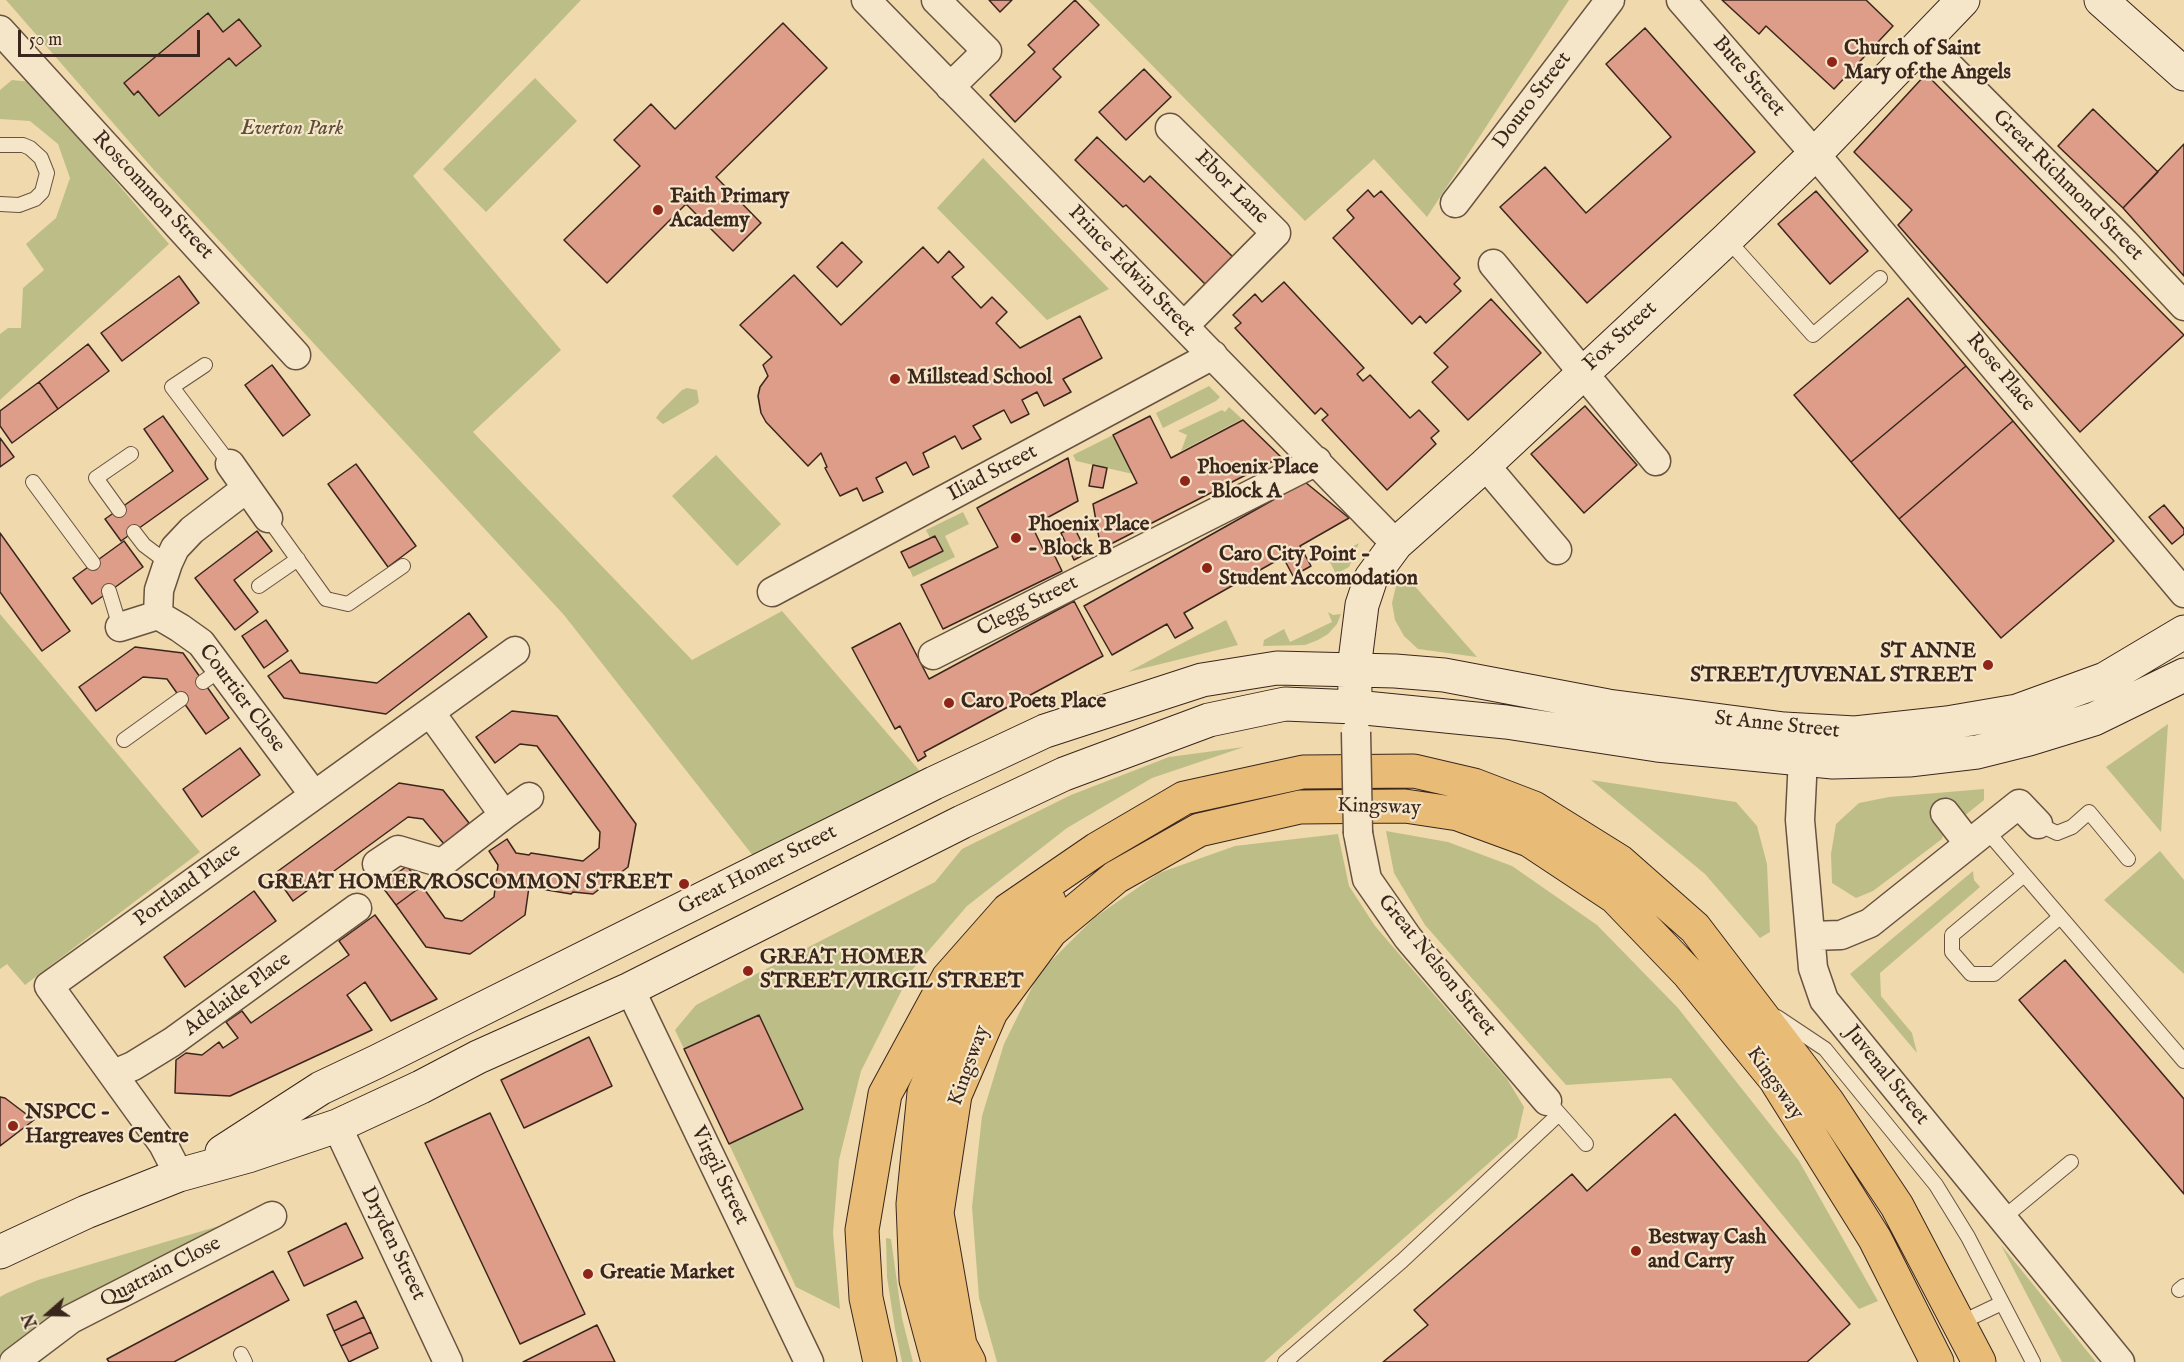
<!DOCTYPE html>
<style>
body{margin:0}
#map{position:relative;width:2184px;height:1362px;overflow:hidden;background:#f0d9ac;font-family:"IM FELL English",serif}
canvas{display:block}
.north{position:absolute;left:18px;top:1284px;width:60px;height:60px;-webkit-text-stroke:4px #f5e6c9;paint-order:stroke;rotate:250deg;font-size:16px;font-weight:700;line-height:24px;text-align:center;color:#3b261d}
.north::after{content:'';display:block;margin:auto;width:21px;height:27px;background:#3b261d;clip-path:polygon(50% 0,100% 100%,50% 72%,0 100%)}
.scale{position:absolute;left:18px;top:30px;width:182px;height:27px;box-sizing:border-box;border:3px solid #3b261d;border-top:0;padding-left:8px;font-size:18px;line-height:21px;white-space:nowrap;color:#3b261d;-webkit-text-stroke:4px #f5e6c9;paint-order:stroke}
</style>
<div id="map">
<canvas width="2184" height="1362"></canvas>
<div class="north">N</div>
<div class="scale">50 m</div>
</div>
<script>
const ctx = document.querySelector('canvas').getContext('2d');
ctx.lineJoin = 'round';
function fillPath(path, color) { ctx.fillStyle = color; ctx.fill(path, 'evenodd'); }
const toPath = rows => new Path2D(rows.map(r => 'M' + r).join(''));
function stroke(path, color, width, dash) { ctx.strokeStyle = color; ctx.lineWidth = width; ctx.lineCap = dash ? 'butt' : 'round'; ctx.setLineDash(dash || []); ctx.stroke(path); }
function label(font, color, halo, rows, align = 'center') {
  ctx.font = font + ' "IM FELL English",serif'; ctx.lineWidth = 4.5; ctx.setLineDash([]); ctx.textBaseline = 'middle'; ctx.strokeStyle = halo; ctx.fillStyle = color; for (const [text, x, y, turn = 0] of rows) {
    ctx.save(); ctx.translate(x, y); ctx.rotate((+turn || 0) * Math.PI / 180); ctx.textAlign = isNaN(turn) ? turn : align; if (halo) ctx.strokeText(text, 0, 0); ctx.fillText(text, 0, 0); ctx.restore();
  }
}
fillPath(toPath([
 [6,0,581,0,413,176,561,350,473,432,692,660,782,611,924,776,754,857,564,615,154,170],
 [1088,0,1569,0,1427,217,1374,159,1305,221],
 [535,78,577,121,486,212,443,169],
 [12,80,31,82,169,244,0,400,0,334,8,328,21,328,23,288,44,270,26,244,56,218,70,178,58,144,30,121,0,119,0,90],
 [983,158,1109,289,1047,320,937,208],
 [1209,386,1220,397,1216,401,1163,428,1156,413],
 [687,388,697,390,699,402,696,405,663,424,656,418,660,412,682,390],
 [1229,407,1242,419,1181,451,1187,435,1178,431,1222,410,1225,412],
 [1113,435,1133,474,1076,461,1073,455],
 [716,455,781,524,737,566,672,496],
 [963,512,969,524,945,536,955,557,913,577,909,568,943,551,936,536,930,538,926,530],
 [1359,543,1349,567,1336,574,1329,560],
 [1406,576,1455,632,1477,657,1418,649,1404,636,1395,620,1392,603,1396,586],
 [1328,612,1333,615,1341,614,1337,624,1328,634,1318,640,1305,645,1263,646,1264,640,1284,629,1290,642,1332,622],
 [0,614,200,852,25,985,7,964,0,969],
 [1226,620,1238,645,1128,672],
 [2168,724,2161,832,2106,767],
 [1244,747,1152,778,1067,828,967,906,912,970,861,1071,839,1160,833,1233,840,1309,796,1287,729,1144,803,1108,759,1015,684,1049,675,1030,696,1005,935,882,962,849,1071,795,1169,757],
 [1591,780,1736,802,1757,826,1767,864,1770,932,1760,938,1705,874],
 [1984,789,1984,800,1963,817,1945,826,1942,839,1873,891,1856,898,1832,883,1831,854,1836,824,1859,803,1889,797],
 [1386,831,1448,842,1512,866,1597,925,1678,1008,1799,1161,1878,1301,1859,1309,1671,1078,1566,1085,1425,925,1394,873],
 [1338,834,1349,886,1375,926,1507,1079,1524,1107,1517,1138,1264,1362,997,1362,979,1298,972,1207,982,1116,1004,1044,1039,973,1094,918,1159,873,1235,846],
 [2160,851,2184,880,2184,974,2104,900],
 [1973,871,1974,880,1980,887,1880,973,1881,996,1912,1033,1917,1053,1850,974],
 [269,1211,2,1362,0,1362,0,1297,7,1293,38,1280],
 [886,1238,891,1239,902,1318,913,1362,902,1362,895,1329,887,1277],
 [2001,1245,2096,1362,2062,1362]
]), '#bdbe87');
const building = toPath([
 [989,0,1012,0,1000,12,989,0],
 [1075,0,1099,25,1053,69,1061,77,1015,122,990,95,1035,52,1028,45,1075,0],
 [1722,0,1866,0,1893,26,1834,89,1766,26,1759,34,1722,0],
 [208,13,223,32,239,19,261,46,236,66,229,58,159,116,138,91,134,95,124,83,208,13],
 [783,23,827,68,716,177,761,223,733,251,686,204,607,283,564,240,640,166,614,140,651,104,675,129,783,23],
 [1645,28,1755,152,1587,303,1500,207,1545,167,1586,213,1671,137,1606,64,1645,28],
 [1144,69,1171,97,1126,140,1099,112,1144,69],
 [1926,74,2184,335,2080,432,1898,225,1912,210,1854,152,1926,74],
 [2093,109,2158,172,2123,208,2058,146,2093,109],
 [1097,137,1144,182,1150,176,1233,257,1206,285,1126,205,1123,207,1075,160,1097,137],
 [2184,144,2184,276,2123,208,2184,144],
 [1368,190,1374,197,1381,191,1460,278,1454,284,1461,291,1426,323,1420,316,1412,324,1333,238,1354,218,1347,210,1368,190],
 [1816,191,1868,251,1830,284,1778,224,1816,191],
 [842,242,862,262,837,287,817,267,842,242],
 [923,247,938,263,949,251,964,267,952,277,981,308,992,297,1007,312,996,323,1020,348,1080,316,1102,358,1063,379,1071,392,1044,406,1037,392,1022,400,1029,414,1011,423,1004,410,973,426,981,439,962,449,955,436,923,453,929,467,913,475,906,462,876,478,883,492,863,501,857,488,840,496,825,468,827,467,821,453,808,466,766,422,761,413,758,396,760,387,768,376,763,365,772,357,740,325,794,275,841,325,923,247],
 [179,276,199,303,122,361,101,333,179,276],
 [1284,282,1364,368,1357,374,1363,381,1370,375,1410,418,1419,410,1439,431,1431,438,1436,444,1387,490,1322,420,1328,415,1321,408,1315,414,1235,328,1241,323,1233,315,1255,294,1262,302,1284,282],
 [1908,298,1966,366,1851,462,1794,395,1908,298],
 [1491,299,1541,353,1468,420,1432,382,1448,367,1434,353,1491,299],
 [88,344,109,371,58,409,39,382,88,344],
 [272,365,310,415,283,436,245,385,272,365],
 [1966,366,2013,421,1899,519,1851,462,1966,366],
 [39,382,58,409,12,443,0,426,0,411,39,382],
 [1585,406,1637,465,1584,513,1531,454,1585,406],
 [163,416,208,479,121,541,105,519,173,471,144,429,163,416],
 [1150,416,1171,458,1243,420,1281,457,1101,549,1093,504,1137,483,1113,435,1150,416],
 [2013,421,2114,541,2001,638,1899,519,2013,421],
 [0,438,14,457,0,467,0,438],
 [1068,458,1078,501,1032,526,1043,549,1050,546,1062,571,943,629,921,585,998,547,977,508,1068,458],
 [356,464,416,546,388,567,328,484,356,464],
 [1093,465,1107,468,1103,488,1089,486,1093,465],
 [1305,482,1349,518,1300,546,1311,566,1293,576,1283,557,1184,613,1193,628,1175,638,1167,624,1112,655,1084,606,1305,482],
 [2164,505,2184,529,2184,534,2172,544,2149,517,2164,505],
 [1074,527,1087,553,1074,560,1061,533,1074,527],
 [257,531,272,551,234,580,258,612,235,630,195,578,257,531],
 [0,533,70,631,42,651,0,592,0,533],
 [935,536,943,551,909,568,901,552,935,536],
 [124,541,143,567,92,604,73,578,124,541],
 [1074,601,1103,656,924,752,926,756,918,761,900,726,895,729,852,648,900,623,929,679,1074,601],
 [469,613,487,637,386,714,284,698,268,676,291,660,300,673,377,683,469,613],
 [266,620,288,651,264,668,242,636,266,620],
 [135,647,183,653,229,718,206,734,167,679,143,677,96,711,79,687,135,647],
 [512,711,557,716,636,824,628,867,593,894,573,892,571,894,529,887,525,915,470,954,426,947,396,905,422,886,445,918,462,921,494,897,498,865,489,851,507,839,516,853,529,855,531,853,583,861,599,848,600,832,537,746,520,744,495,763,476,737,512,711],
 [240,748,260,775,202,817,183,789,240,748],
 [399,783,443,790,469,823,444,844,423,819,408,817,293,901,274,874,399,783],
 [407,866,422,886,396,905,381,885,407,866],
 [254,891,276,921,185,987,164,957,254,891],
 [375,915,437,999,391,1021,365,982,347,995,372,1030,230,1096,175,1093,176,1060,186,1053,202,1055,219,1042,223,1048,238,1038,226,1022,242,1011,251,1023,349,955,339,941,375,915],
 [2065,960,2184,1099,2184,1194,2019,1000,2065,960],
 [759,1015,803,1109,729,1144,684,1049,759,1015],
 [589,1037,612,1086,524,1128,501,1080,589,1037],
 [0,1097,5,1098,34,1120,0,1146,0,1097],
 [490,1113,585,1314,520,1344,425,1143,490,1113],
 [1675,1114,1850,1324,1807,1362,1383,1362,1428,1325,1414,1310,1572,1174,1587,1191,1675,1114],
 [346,1223,363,1258,304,1286,288,1252,346,1223],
 [273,1271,289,1300,174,1362,109,1362,107,1359,273,1271],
 [356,1301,364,1317,334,1331,327,1315,356,1301],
 [364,1317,371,1332,341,1346,334,1331,364,1317],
 [597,1325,615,1362,523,1362,597,1325],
 [371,1332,378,1348,349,1362,341,1346,371,1332]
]);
fillPath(building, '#de9d89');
stroke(building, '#3b261d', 1.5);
const lane = toPath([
 [0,145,23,145,30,148,41,158,47,173,42,192,35,199,19,205,0,204],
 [1727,239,1813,335,1880,278],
 [205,365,172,387,230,464],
 [33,482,93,563],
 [119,510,96,478,131,454],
 [268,518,326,599,348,604,403,566],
 [134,532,144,545,168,563],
 [259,586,298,559],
 [109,591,120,627],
 [203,682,220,670],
 [124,740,181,699],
 [2038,824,2057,833,2072,827,2089,812,2128,859],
 [1986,830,2184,1061],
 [2024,875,1952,935,1952,952,1971,974,1994,974,2060,917],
 [1777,1017,1825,1049,1936,1185,1968,1237,2033,1362],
 [1555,1109,1586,1144],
 [2002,1219,2071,1162],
 [2179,1290,2184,1286],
 [1960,1323,2002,1303],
 [241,1354,245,1362],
 [1285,1362,1402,1261,1559,1114]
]);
const street = toPath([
 [866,0,1396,544],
 [936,0,987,51,950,87],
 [1681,0,1815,154,2184,593],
 [0,30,296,355],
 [1924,41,2125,243,2184,306],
 [1170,128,1276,233,1184,326],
 [1455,203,1610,0],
 [1493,264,1656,461],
 [230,464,268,518],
 [1485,465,1557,550],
 [772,592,1213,355],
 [158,615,159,590,168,563,175,548,192,530,247,488],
 [120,627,158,615,180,628,201,643,314,795],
 [933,655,1317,461],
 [1804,737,1800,820,1813,968,1824,1000,2120,1362],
 [1945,813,1969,844],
 [504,815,529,797],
 [1358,833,1367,879,1408,938,1547,1101],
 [377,864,398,850,442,863,504,815,430,712],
 [1811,936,1841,935,1870,923,2019,804,2038,824],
 [630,989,809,1362],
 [114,1074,133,1066,172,1042,357,908],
 [337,1126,448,1362],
 [179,1175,163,1144,49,986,515,651],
 [14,1362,71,1319,272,1216]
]);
const secondary = toPath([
 [2101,0,2184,74],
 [1355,691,1354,669,1362,605,1371,578,1396,544,1485,465,1727,239,1815,154,1963,0],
 [222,1152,321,1088,376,1062,934,783,1045,731,1202,680,1277,668,1395,671,1444,675,1608,706,1784,729,1855,733,1947,723,2017,711,2105,679,2184,632],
 [0,1252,86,1212,179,1175,248,1156,337,1126,421,1087,478,1057,630,989,962,822,1064,774,1209,720,1285,704,1355,707,1506,722,1657,745,1833,762,1909,760,1977,752,2029,739,2094,719,2184,675]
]);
const highway = toPath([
 [880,1362,866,1298,862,1230,885,1094,948,978,1008,910,1097,849,1184,798,1303,772,1414,771,1474,785,1534,808,1619,861,1695,928,1827,1101,1897,1206,1979,1362],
 [938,1362,916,1280,913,1204,924,1093,967,993,1049,901],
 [969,1362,960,1345,937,1213,955,1095,991,1012,1051,931,1116,877,1199,830,1300,807,1405,806,1458,814,1529,840,1615,897,1688,973,1775,1079,1875,1239,1937,1362]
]);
stroke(lane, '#685341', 16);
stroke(street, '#685341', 31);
stroke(secondary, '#3b261d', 35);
stroke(highway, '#3b261d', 35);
stroke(lane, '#f5e6c9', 14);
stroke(street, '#f5e6c9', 28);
stroke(secondary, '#f5e6c9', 33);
stroke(highway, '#e8bc76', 33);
const streetBridge = toPath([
 [1356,732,1358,833]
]);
stroke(streetBridge, '#685341', 31, []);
stroke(streetBridge, '#f5e6c9', 28);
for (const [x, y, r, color] of [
 [1832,62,6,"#8f2418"],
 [658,210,6,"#8f2418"],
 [895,379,6,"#8f2418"],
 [1185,481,6,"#8f2418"],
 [1016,538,6,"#8f2418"],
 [1207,568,6,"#8f2418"],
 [1988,665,6,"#8f2418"],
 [949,703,6,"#8f2418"],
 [684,884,6,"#8f2418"],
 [748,971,6,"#8f2418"],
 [13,1126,6,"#8f2418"],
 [1636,1251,6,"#8f2418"],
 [588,1274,6,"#8f2418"]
]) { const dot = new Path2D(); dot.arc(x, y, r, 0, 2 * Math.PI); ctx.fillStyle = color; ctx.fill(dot); stroke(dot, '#f5e6c9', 2); }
label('bold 21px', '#3b261d', '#f5e6c9', [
 ["Church of Saint",1844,50],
 ["Mary of the Angels",1844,74],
 ["Faith Primary",670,198],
 ["Academy",670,222],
 ["Millstead School",907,379],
 ["Phoenix Place",1197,469],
 ["- Block A",1197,493],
 ["Phoenix Place",1028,526],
 ["- Block B",1028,550],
 ["Caro City Point -",1219,556],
 ["Student Accomodation",1219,580],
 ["ST ANNE",1976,653,"right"],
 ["STREET/JUVENAL STREET",1976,677,"right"],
 ["Caro Poets Place",961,703],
 ["GREAT HOMER/ROSCOMMON STREET",672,884,"right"],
 ["GREAT HOMER",760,959],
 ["STREET/VIRGIL STREET",760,983],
 ["NSPCC -",25,1114],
 ["Hargreaves Centre",25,1138],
 ["Bestway Cash",1648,1239],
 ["and Carry",1648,1263],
 ["Greatie Market",600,1274]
], 'left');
label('21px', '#3b261d', '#f5e6c9', [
 ["Bute Street",1748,77,49],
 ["Douro Street",1533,101,-53],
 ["Great Richmond Street",2067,186,45],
 ["Ebor Lane",1231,188,45],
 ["Roscommon Street",152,196,47],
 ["Prince Edwin Street",1131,272,46],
 ["Fox Street",1621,337,-43],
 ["Rose Place",2000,373,50],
 ["Iliad Street",993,474,-28],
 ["Clegg Street",1028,607,-27],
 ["Courtier Close",241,699,53],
 ["St Anne Street",1777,726,6],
 ["Kingsway",1379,808,2],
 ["Great Homer Street",758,871,-27],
 ["Portland Place",188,886,-36],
 ["Great Nelson Street",1436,966,51],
 ["Adelaide Place",238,995,-36],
 ["Kingsway",970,1066,-70],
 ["Juvenal Street",1886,1076,51],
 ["Kingsway",1774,1084,55],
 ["Virgil Street",719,1176,64],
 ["Dryden Street",392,1244,64],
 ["Quatrain Close",161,1273,-27]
]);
label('italic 21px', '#5c4c38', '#f5e6c9', [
 ["Everton Park",292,130]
]);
</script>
